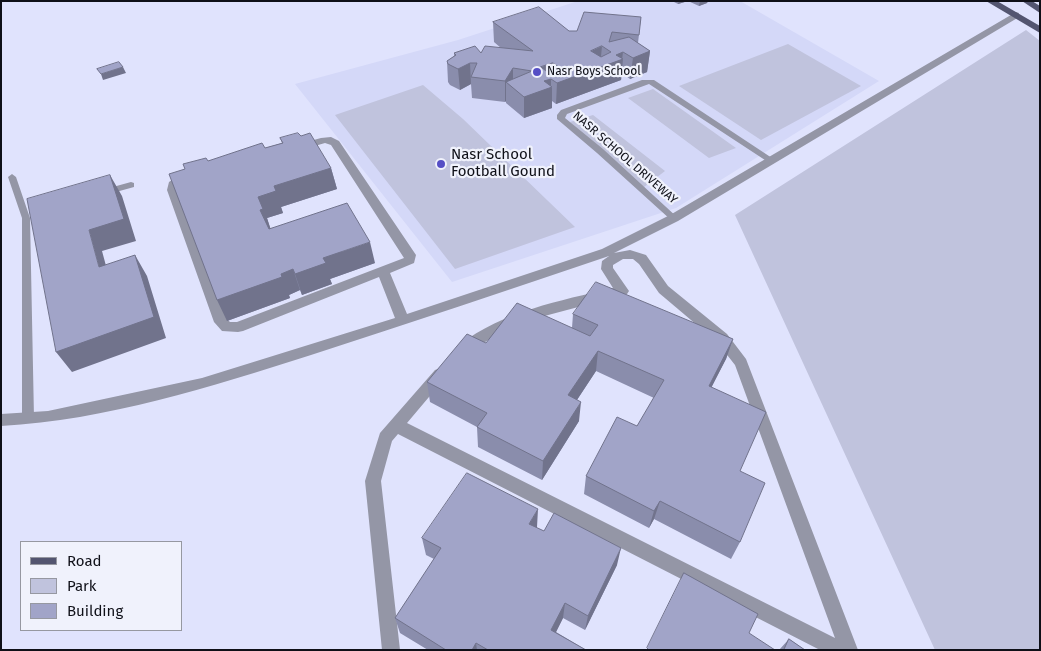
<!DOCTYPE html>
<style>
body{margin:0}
#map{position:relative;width:1041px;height:651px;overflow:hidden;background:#e0e3fd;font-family:"Fira Sans",sans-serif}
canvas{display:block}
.frame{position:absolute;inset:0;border:2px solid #0f1018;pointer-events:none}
.legend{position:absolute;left:20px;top:541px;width:162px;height:90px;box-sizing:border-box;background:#f0f2fc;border:1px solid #9698a1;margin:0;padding:6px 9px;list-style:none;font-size:15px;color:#0f1018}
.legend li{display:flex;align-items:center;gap:10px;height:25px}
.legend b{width:25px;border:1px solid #9698a1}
</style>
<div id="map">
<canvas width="1041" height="651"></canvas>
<div class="frame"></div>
<ul class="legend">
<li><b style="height:6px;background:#535570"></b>Road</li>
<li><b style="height:14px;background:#c0c3dd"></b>Park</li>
<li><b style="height:14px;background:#a1a4c8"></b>Building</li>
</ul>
</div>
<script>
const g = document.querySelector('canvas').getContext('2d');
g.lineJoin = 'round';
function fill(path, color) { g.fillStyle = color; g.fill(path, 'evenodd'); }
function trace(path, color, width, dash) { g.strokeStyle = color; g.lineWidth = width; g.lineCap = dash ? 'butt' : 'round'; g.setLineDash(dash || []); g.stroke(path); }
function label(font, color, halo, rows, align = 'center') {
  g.font = font + ' "Fira Sans",sans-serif'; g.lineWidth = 4.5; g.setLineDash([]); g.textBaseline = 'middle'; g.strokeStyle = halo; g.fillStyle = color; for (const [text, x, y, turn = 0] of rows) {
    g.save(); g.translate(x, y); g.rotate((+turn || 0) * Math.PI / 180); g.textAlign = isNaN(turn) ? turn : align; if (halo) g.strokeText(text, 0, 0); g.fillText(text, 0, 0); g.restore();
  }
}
fill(new Path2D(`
 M578,1h162l139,80 -203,127 -224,74 -157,-198 163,-44z`), '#d4d8f8');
fill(new Path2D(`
 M1026,30l14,11v609h-105l-200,-435z
 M788,44l73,42 -100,54 -82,-54z
 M423,85l40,34 112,108 -120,42 -120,-154z
 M653,89l83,59 -27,10 -81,-60z
 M593,115l72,56 -21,16 -44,-36 -30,-29z`), '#c0c3dd');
fill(new Path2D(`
 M642,80h12l121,80 -1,2h-6l-119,-78 -82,30 -2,4 38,31 75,69 -4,3 -3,-1 -74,-67 -40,-34v-4l4,-5z
 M12,174l4,3 14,41 4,200 -2,3 -4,2 -4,-2 -2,-3v-200l-14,-41z
 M131,182l3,1v4l-29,8 -4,-3 1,-2z`), '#9496a6');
fill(new Path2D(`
 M1016,12l3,1v4l-341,204 -64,32 16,-3 16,5 22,31 59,48 19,25 112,291h-38l-422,-216 -6,7 -11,40 19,169h-18l-17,-169 15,-48 55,-63 5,-2 5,2 2,4 -2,4 -38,45 428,215 -100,-273 -18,-23 -58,-49 -20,-29 -6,-5h-10l-10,6v3l16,23 -2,3 -105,28 -19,9 -39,24 -5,-2 -2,-4 2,-4c45,-34 100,-44 154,-57l-12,-19 1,-8 7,-5c-100,34 -199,67 -298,99 -101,32 -204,65 -310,71v-12l47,-3 154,-33 193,-60 -16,-41 -136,54 -5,1 -16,-1 -8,-9 -47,-132 2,-8 6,-4 146,-40 10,-1 8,4 77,114 -2,8 -24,10 17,41 195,-65 68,-34zM325,143l6,2 73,113 -167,64h-7l-3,-3 -48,-133 4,-2z`), '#9496a6');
fill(new Path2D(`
 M986,1h11l43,25v7z
 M1022,1h10l8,5v7z`), '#535570');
fill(new Path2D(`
 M672,1h36l-1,2 -8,3 -11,-5 -10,3z
 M641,17l-3,26 12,8 -3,21 -17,7 -8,-6 -1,7 -65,24 -4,-3v7l-28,10 -18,-15v-2l-1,1 -33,-4 -1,-14 -11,6 -10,-5 -2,-3 -1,-21 7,-5v-3h27l20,-5 -7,-6 -1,-20 76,9h8z
 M301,136l30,32 6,21 -56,18 2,6 -16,5 3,10 105,35 -45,16 2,5 -30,11 -2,-5 -11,5 1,3 -63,23 -19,-160 57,-13 17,-5 -2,-5z
 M573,314l160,25 -7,20 -15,28 29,84v71l-9,17 -77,-40 -5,9 -65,-34 2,-18 51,-50 17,-28 -58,-27 -19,29 2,21 -37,59 -64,-33 -1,-20 -47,-25 -3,-20 59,-39 86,-15z
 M537,527v1l80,37 -32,65 -22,-12 -7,14 30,18h-158l-28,-17 -5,-15 39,-59 -8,-4 -4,-17z
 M789,639l16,11h-26z`), '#8a8dac');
fill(new Path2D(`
 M679,1h9l-10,3z
 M700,1h8l-1,2 -8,3z
 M602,46l-2,21 16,-12 7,-3 -1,8 1,-1 -2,21 -65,24 1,-21 34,-32z
 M650,51l-3,21 -17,7 3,-21z
 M470,63l1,21 -11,6 -2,-21z
 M553,63v17l-2,-1v9l1,-1v21l-28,10v-21l17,-30z
 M123,67l3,6 -23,7 -2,-6z
 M513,68v20l-7,-6v19l-1,1v-21z
 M331,168l6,21 -56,18 2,6 -16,5 4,12 -3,1 -8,-21 -2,-13 16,-11z
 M110,175l12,21 14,45 -34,10 10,37 -13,-21 -10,-37z
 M370,242l5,21 -45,16 2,5 -30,11 -7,-21 28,-16z
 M135,255l12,21 19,62 -94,34 -16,-20z
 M293,269l7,21 -11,5 1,3 -63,23 -10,-21z
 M733,339l-7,20 -24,47 7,-20z
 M598,351l-2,20 -29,44 1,-20z
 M581,402l-2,19 -37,59 1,-19z
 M660,501l-6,18 -5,9 5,-17z
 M538,509l-1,18 -8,14v-17z
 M621,548l-4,17 -32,65 3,-14z
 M565,603l-2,15 -13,26 1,-14z
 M476,643l1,7h-5z`), '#71738c');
const building = new Path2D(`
 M539,7l30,24h8l7,-19 57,5 -2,18 -27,-3 -3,10 20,-5 21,14 -17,7 -10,-6 -7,3 7,4 -66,24 -6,-4 -7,2 8,6 -28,10 -18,-15 26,-11 -19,-3 -8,13 -34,-4 6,-14h-7l-12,6 -10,-5 -1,-3 9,-6 -2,-2 21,-7 6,7 4,-7 48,5 -40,-29zM602,46l9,6 -10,5 -10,-6zM553,63l10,7 -12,5 -10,-8z
 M119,62l4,5 -22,7 -4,-5z
 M298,133l3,3 9,-3 21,35 -57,18 2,5 -18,6 5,12 -3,1 9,19 78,-26 23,39 -47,16 3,5 -31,11 -2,-5 -12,5 1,3 -65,23 -48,-126 16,-5 -2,-5 23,-6 2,3 54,-18 3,5 18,-5 -3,-5z
 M110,175l14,44 -35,11 10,37 36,-12 19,62 -98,35 -29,-153z
 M596,282l137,57 -24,47 57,26 -26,59 25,12 -25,59 -80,-41 -6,10 -68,-35 31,-59 20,9 27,-46 -66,-29 -30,44 13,7 -38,59 -66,-34 10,-14 -60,-31 40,-48 19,9 31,-40 73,33 8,-11 -25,-11z
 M467,473l71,36 -9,15 15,7 10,-18 67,35 -33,68 -23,-13 -14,27 35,20h-98l-12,-7 -4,7h-26l-51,-32 46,-70 -19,-10z
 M684,573l74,41 -9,19 26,17h-126l-2,-2z
 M789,639l16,11h-21z`);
fill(building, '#a1a4c8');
trace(building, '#71738c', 1);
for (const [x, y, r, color] of [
 [537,72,5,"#554ec5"],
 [441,164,5,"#554ec5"]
]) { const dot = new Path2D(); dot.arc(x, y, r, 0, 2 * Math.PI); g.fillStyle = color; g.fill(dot); trace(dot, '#f0f2fc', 2); }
label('12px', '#0f1018', '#f0f2fc', [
 ["Nasr Boys School",547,72]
], 'left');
label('12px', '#0f1018', '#f0f2fc', [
 ["NASR SCHOOL DRIVEWAY",625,158,41]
]);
label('15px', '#0f1018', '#f0f2fc', [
 ["Nasr School",451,155],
 ["Football Gound",451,172]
], 'left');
</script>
